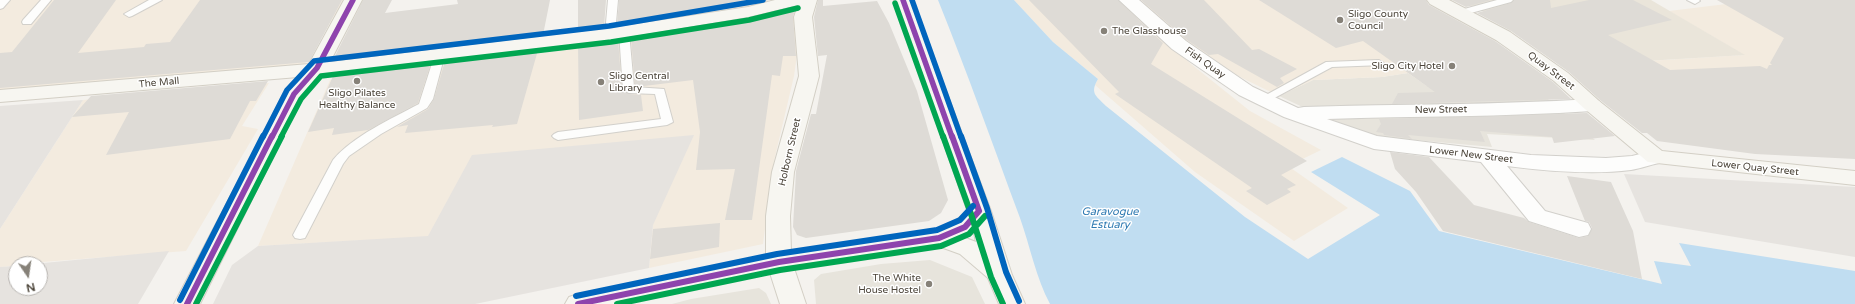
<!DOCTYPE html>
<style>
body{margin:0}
#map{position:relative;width:1855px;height:304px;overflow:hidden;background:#f4f2ee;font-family:"Varela Round",sans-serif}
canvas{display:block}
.north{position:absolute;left:8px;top:256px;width:40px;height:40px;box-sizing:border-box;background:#fff;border:1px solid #b7b4b0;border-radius:50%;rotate:167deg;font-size:11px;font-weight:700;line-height:16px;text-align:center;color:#4b4439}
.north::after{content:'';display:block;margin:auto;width:14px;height:18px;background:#868178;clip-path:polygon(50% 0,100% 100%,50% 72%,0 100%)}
</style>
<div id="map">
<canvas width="1855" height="304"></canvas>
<div class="north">N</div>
</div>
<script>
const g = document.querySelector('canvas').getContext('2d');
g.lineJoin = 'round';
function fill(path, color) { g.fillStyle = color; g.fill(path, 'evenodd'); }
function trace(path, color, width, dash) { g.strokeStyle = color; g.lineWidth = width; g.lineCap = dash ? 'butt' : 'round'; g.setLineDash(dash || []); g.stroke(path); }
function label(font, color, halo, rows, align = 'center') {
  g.font = font + ' "Varela Round",sans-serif'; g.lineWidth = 3; g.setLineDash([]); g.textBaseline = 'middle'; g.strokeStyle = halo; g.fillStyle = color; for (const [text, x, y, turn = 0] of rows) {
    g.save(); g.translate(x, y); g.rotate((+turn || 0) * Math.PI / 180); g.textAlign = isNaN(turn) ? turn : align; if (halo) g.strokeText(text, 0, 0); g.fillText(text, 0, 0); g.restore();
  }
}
fill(new Path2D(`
 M1408,73l19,13 98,-7 70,61 -108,-6 5,13 -110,-10 -41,-12 -62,-29 34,-16 69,-3z
 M930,260l42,17 13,27h-169l-2,-24 7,-6 60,-10z
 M759,288l7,5 5,11h-99l19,-5z`), '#e7e4dc');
fill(new Path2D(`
 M0,0h344l-40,66 -304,26z
 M1014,0h106l71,64 59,47 71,39 -33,16 60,42 -54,33 -99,-69 -100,-87 3,-6 -45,-37z
 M1141,0h241l45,86 -19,-13 -26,4 -69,3 -34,16 -41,-20 -30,-20 -49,-35z
 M1759,0h96v158l-224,-96 113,-7 -75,-44z
 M793,17l7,17 -6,42 -20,85 -11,83 -114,24 4,-43 -395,21 72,-166 213,-27z
 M269,83l-27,43 16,3 -72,122 -170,13v2l-16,1v-38l83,-129z`), '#f3ebdf');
fill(new Path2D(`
 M1481,0h170l94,55 -116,7 -140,-48 -24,-10z`), '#eae5da');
fill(new Path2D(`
 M83,100l-83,129v-123z
 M694,135l-41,90 -4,43 -174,36h-262l19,-39 26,-19 170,-10 44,-81z
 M1624,174l231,13v70l-210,-35z
 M169,251l-31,53h-138v-37l16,-1v22h24v-24h-7z`), '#e6e3df');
fill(new Path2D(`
 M938,0h76l39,42 45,37c-8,14 -3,16 8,27l139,111 63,42 72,-44 -69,-43 31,-15 68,34 29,40 223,53 -8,-23 37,5 -12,-23 176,28v33h-805c-14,-26 -20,-58 -30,-86 -27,-73 -53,-146 -82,-218z`), '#c0ddf1');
fill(new Path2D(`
 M54,0h62l-38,53 66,-6 2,-3 24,-2 30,-42h142l-33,62 -309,26v-35l12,-1z
 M363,0h29l-7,13 73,-9 -1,-4h93l-7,35 -210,25z
 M578,0h28l-2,27 -26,3z
 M619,0h150l-21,6 -131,19z
 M818,0h5v6l54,-5 12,22 28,68 31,109 -7,13 -12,8 -123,17 -9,-3 -4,-8 3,-56 15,-57h5l11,-59 -9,1 -4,-39z
 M1029,0h89l45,43 -12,21 156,97 -26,14 15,10 -9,4 4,3 -24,13 -21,-14 6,-3 -137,-94 4,-2z
 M1141,0h63l48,50 7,-1 38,20 -17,9 4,5 -7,4 -59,-33 -9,1 -22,-15z
 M1259,0h167l3,5 66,36 58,41 18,17 -179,5 6,-11 37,-1 -72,-51 -27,7z
 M1452,0h39l-25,7z
 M1514,0h36l1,8 38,-8h44l39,20 -64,15 62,35 90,-4 7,3 2,-4h3l-2,-2 14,-25 -67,-38h138v159l-100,-5 -98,-13 -10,-8h-5l-42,-33 -31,-28 -58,-41 -34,-18 34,-10z
 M796,7l-3,10 3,39h-13l-3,20 -8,-1 -20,145h-27l10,-51 -39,1 4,-38 -7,-52 -49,6h-9l-4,-48 117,-20z
 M618,40l4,50 7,4 12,1 2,16 -64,9 -1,-75z
 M538,50l-21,74 -25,3 1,-2 -88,8 3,-8 -11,2 31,-18 6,-10 11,-38z
 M431,63l-13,40 -50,27 -36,5 2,-7 -26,4 26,-58z
 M268,81l-12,20h-6l-20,38 -124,16 23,-43 -57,5 19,-21z
 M1587,113l28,23 -61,7 -2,-6 -72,-6 5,11 -77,-7 4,4 -28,-4 -1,-2 -7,-1 5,-8 -2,-5z
 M1390,152l39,5 45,48 50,13 5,4 50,16 9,-2 4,-8 -3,-6 -4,-1 -18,-45 44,6 22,49 9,48 -199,-48 -27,-39 -21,-23z
 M720,223l-1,24 -69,12 3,-30z`), '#dedbd6');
const lane = new Path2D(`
 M0,0h10l-7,8 -3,1z
 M41,0h10l-20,24h-8l-1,-2 1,-2z
 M149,0h13l-30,16 -3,1 -5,-3z
 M608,0h10l-3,34 -5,3 -5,-3z
 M1497,0h16l-2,2 -51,14 -5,-3 2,-2z
 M1687,0h12l1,1 -5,3z
 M624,29l5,3 5,55 30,2 9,33 -6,3 -109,15 -4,-2 -2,-2 2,-2 4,-2 103,-13 -6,-25 -26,-1 -6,-3 -4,-58z
 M440,51l5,3 -12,45 -6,9 -46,26 -32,22 -6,8 -38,74 -5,1 -5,-1 -2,-3 40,-75c20,-24 58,-41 86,-56l16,-50z
 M1379,60l5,3 -1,2 -51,2 -65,35h-8l-2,-2 69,-38z`);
const street = new Path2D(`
 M1119,0h20l47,41 67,46 45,21 6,-1c96,-3 192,-2 288,-8l7,2 3,4 -3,4 -7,2c-88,6 -176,5 -265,8l50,17 154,19 75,3 26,-2 24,-6 8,2 3,5 -3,5c-11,2 -22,6 -33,8 -39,5 -85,1 -124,-4l38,45 43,12 3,6 -3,6 -9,2 -50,-16 -48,-59 -107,-13 -90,-32 -45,-22 -67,-46z`);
const secondary = new Path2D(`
 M344,0h18l-32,62 280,-34 138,-21 27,-7h42l-5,17 7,59 -25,96 -4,44 1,36 144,-22 21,-9 11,-11 -73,-210h18l79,211 21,64 13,29h-26l-11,-26 -28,-24 -22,-8 -144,22 12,36h-26l-10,-31 -147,31h-58l4,-7 9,-3 188,-38v-40l6,-44 27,-96 -5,-59 4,-12 -50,12 -138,23 -288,34 -19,22 -103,208h-26l110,-210 14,-17 -298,25v-12l309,-26zM974,233l2,9 -13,-5z
 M1427,0h22l61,32 58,41 31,28 63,50 193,20v14l-207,-23 -63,-53 -31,-28 -58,-41 -66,-36z`);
trace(lane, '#d2d0cb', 2);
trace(street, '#d2d0cb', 2);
trace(secondary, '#d3cfc5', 2);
fill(lane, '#fdfdfc');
fill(street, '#fdfdfc');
fill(secondary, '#f7f6f1');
trace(new Path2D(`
 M903,0l49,137
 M272,137l22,-43 23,-26 36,-68`), '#8e44ad', 5.5);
trace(new Path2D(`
 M952,136l27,75
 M187,304l85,-168
 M578,304l201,-42 160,-24 26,-11 14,-16`), '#8e44ad', 6);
trace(new Path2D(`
 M895,3l48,134
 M281,137l20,-38 20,-23 290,-34 138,-22 49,-12`), '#00a651', 5.5);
trace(new Path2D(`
 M943,136l28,78 20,63 12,27
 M196,304l86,-168
 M617,304l163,-34 161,-24 28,-12 16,-18`), '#00a651', 6);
trace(new Path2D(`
 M912,0l49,137
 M263,137l24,-47 27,-29 295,-35 154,-26`), '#0065bd', 5.5);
trace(new Path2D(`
 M961,136l26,72 19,64 13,29
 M576,296l201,-42 160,-24 23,-10 13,-14
 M180,300l83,-164`), '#0065bd', 6);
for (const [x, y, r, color] of [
 [1340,20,4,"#868178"],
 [1104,31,4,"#868178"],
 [1452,66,4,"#868178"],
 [357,81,4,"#868178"],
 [601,82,4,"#868178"],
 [929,284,4,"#868178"]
]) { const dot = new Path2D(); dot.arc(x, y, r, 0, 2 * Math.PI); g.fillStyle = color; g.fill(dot); trace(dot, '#fff', 1.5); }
label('10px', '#4b4439', '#fff', [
 ["Sligo County",1348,14],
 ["Council",1348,26],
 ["The Glasshouse",1112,31],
 ["Sligo City Hotel",1444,66,"right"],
 ["Sligo Central",609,76],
 ["Library",609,88],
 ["Sligo Pilates",357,93,"center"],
 ["Healthy Balance",357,105,"center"],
 ["The White",921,278,"right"],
 ["House Hostel",921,290,"right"]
], 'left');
label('10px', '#4b4439', '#fff', [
 ["Fish Quay",1205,63,35],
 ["Quay Street",1551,71,37],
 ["The Mall",159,83,-5],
 ["New Street",1441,110,-1],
 ["Holborn Street",790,152,-77],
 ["Lower New Street",1471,155,7],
 ["Lower Quay Street",1755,168,6]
]);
label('italic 11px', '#2e7ab2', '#fff', [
 ["Garavogue",1110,212],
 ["Estuary",1110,225]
]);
</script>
